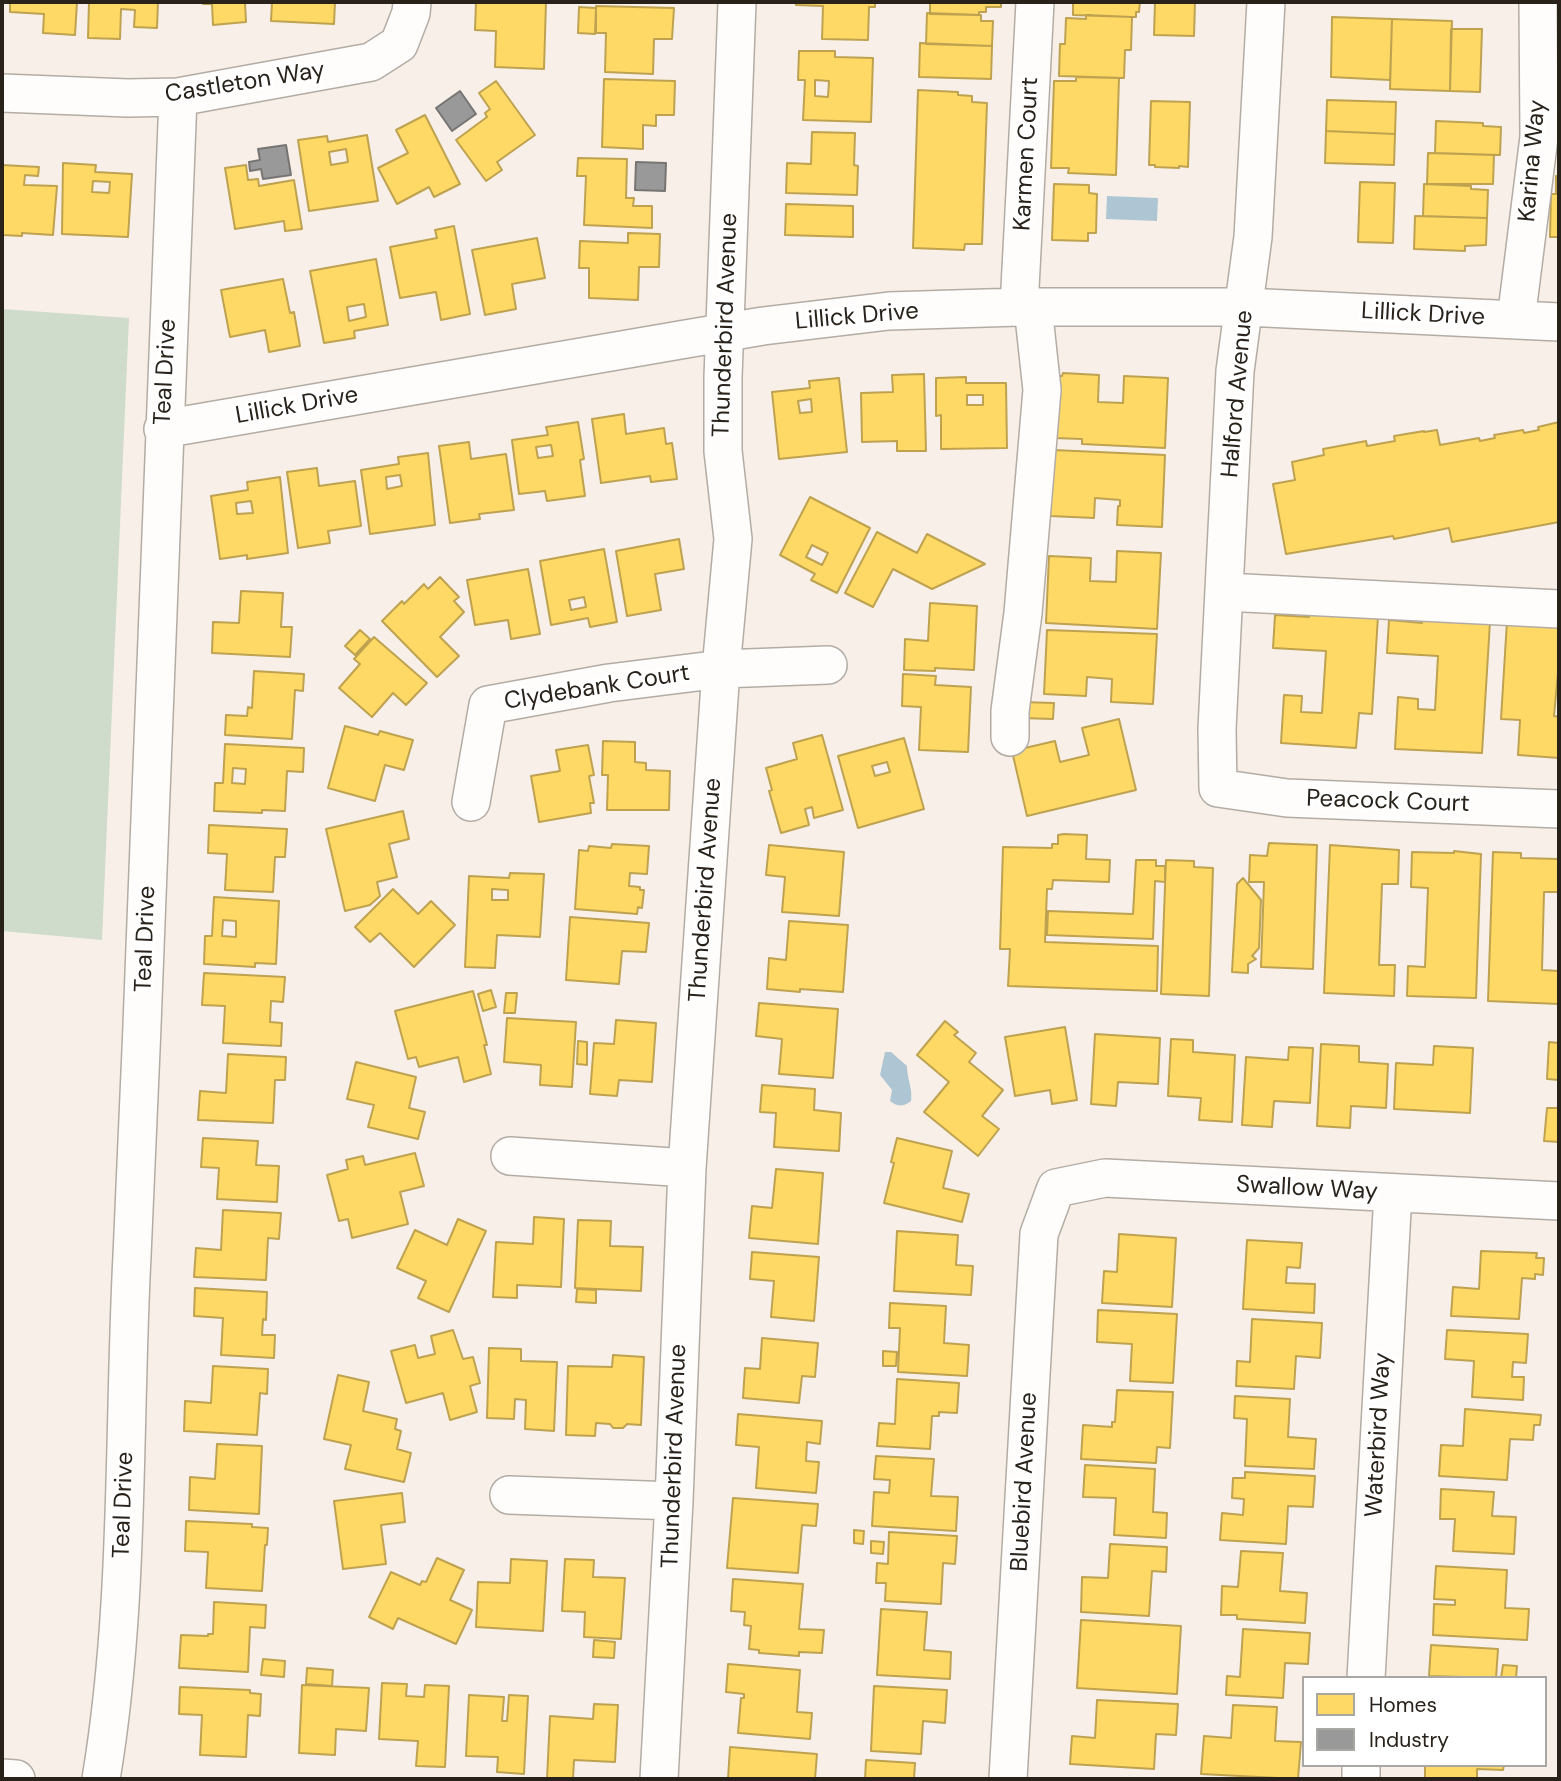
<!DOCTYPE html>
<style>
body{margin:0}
#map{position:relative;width:1561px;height:1781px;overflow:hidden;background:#f8f0e8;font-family:"DM Sans",sans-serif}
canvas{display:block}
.frame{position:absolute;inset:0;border:4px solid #28221b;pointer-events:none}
.legend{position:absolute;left:1302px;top:1676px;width:245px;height:91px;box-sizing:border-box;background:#fff;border:2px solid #a9a7a4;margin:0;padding:9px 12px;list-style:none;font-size:21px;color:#28221b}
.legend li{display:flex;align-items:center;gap:14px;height:35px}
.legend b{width:35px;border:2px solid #a9a7a4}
</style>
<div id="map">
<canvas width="1561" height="1781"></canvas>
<div class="frame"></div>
<ul class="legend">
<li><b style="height:19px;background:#ffd966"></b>Homes</li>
<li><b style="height:19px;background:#999"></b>Industry</li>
</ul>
</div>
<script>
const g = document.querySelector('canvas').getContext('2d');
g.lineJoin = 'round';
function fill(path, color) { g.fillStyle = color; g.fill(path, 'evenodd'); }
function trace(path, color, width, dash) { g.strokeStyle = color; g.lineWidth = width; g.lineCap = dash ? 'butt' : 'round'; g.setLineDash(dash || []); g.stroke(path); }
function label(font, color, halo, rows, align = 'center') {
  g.font = font + ' "DM Sans",sans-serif'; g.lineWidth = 7; g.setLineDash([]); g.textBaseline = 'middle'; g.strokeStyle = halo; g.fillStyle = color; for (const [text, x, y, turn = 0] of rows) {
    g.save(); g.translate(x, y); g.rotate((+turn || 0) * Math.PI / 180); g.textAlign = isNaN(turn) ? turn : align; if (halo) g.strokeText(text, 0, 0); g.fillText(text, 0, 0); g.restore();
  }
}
fill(new Path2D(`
 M2,309l127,9 -27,622 -100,-9z`), '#cfdccc');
fill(new Path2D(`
 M1107,196l51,2 -1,23 -51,-2z
 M885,1052h6l16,14c0,13 6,23 4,35 -8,6 -13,6 -21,0l2,-11 -12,-15z`), '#aec6d4');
const homes = new Path2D(`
 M10,2h67l-2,33 -32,-2 1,-19 -34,-2z
 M89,2h69l-1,26 -23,-1 1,-17 -14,-1 -1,30 -32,-1z
 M203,2h42l1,20 -33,3 -1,-21h-9z
 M272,2h63l-1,22 -63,-3z
 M476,2h70l-2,67 -49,-2 1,-36 -21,-1z
 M796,2h79v5h-6l-1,33 -46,-1 1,-33 -27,-1z
 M930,2h71v5h-15v5h-7v3l-49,-1z
 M1073,2h67l-1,10h-3v5h-4l-59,-2z
 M1155,2h40l-1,34 -40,-1z
 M596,6l78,2 -2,31h-18l-1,35 -48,-2 1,-39h-10z
 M579,7l17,1 -1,26 -17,-1z
 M927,13l54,2v6h12l-1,25 -66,-2z
 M1086,15l46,2 -1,33h-6l-1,28 -65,-2 1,-32h5l1,-26 20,1z
 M1332,17l60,2 -2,61 -59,-3z
 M1392,19l60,2 -2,70 -60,-2z
 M1555,27h4v62h-6z
 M1451,29h31l-2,63 -30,-1z
 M920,43l72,3 -1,33 -72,-2z
 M799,51h36v6l38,1 -2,64 -68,-2 2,-40h-7zM815,80l14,1 -1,16 -13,-1z
 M1076,77l43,1 -3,97 -48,-2 1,-5h-18l3,-87h22z
 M604,79l71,2 -1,34h-18v11l-13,-1v24l-41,-2z
 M496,81l39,54 -38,27 5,8 -16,11 -30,-41 31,-23 -2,-4 5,-4 -11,-16z
 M918,90l40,2v3l14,1v6l15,1 -5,141h-17l-1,6 -51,-2z
 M1327,100l69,2 -1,32 -69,-3z
 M1151,101l39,1 -2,65 -9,-1v2l-24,-1v-2h-6z
 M425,115l35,69 -26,13 -5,-10 -32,17 -19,-36 30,-15 -12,-23z
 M1436,121l47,2v3l18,1 -1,28 -65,-2z
 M1326,131l69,3 -1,31 -69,-2z
 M812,132l43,1 -1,32 4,1 -1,29 -71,-2 1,-30 24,1z
 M367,135l11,66 -69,10 -11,-71 29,-4 1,6zM346,149l2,13 -17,3 -2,-13z
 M1428,153l66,2 -1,29h-66z
 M578,158l49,1 -1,39h8l-1,8h19v22l-68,-3 2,-49h-9z
 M63,163l33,2 -1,7 37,2 -4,63 -66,-3zM93,181l17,1 -1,11 -17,-1z
 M2,165l37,2 -1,9 -13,-1 -1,10 33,1 -4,49 -31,-2v3l-20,-1z
 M246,165l2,15 10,-1 1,7 35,-6 8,49 -17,2 -1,-10 -49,8 -10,-61z
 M1556,176h3v61h-9l1,-43h5z
 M1360,182l35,1 -2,60 -35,-1z
 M1054,184l35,1v8l8,1 -1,39h-8v8l-36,-1z
 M1424,184l47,2v3l17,1 -1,28 -64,-2z
 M786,204l67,2v31l-68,-2z
 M1415,216l72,2 -1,27 -21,1v5l-51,-2z
 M454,226l16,88 -29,6 -5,-28 -36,6 -10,-51 47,-9 -2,-8z
 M628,233l32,1 -1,33h-20l-1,33 -49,-2v-30h-10l1,-27 48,2z
 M537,238l8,40 -33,6 4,25 -31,6 -13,-65z
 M376,259l12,66 -34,6 1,7 -31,5 -14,-72zM364,304l2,13 -17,4 -2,-14z
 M283,279l7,34 4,-1 6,34 -31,6 -4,-22 -35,7 -9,-47z
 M1063,373l36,2 -1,27 25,1 1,-27 44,2 -3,70 -83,-4v-5l-28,-1 3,-62h5z
 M924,374l2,77h-29v-10l-35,1 -1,-49 32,-1 -1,-17z
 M966,377v6h40l1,65 -66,1v-34l-5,1v-38zM967,395h16v10h-16z
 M839,378l8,74 -68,7 -7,-67 38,-4 -1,-7zM811,399l1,13 -12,1 -2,-12z
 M624,414l2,20 38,-6 2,16 6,-1 5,36 -26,3 -1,-6 -49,7 -9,-64z
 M578,422l6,37 -4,1 5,36 -38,5 -2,-10 -26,3 -7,-54 36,-5 -2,-8zM551,445l2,11 -15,2 -2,-11z
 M1559,422v100l-107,20 -3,-14 -55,11 -1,-3 -107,18 -13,-70 22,-4 -3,-18 32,-7 -1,-6 43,-8 1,5 28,-5 -1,-5 30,-5v1l13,-2 3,15 39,-7 1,3 15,-3 -1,-3 29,-5 1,3 15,-3 -1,-3z
 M469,442l2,17 35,-5 8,56 -35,4 1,5 -30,4 -11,-77z
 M1053,450l112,5 -3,72 -45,-2 1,-19h2v-6l-25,-2 -1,20 -44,-2z
 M428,453l7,72 -65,9 -9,-64 38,-6 -1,-7zM400,475l2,11 -15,3 -1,-12z
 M317,468l2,18 36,-5 6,45 -33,5 2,12 -32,5 -11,-76z
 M280,477l8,76 -41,6v-4l-27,4 -9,-63 37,-6 -1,-8zM251,501l2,12 -16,1 -1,-11z
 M810,497l60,31 -33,65 -26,-13 4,-6 -35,-19zM812,545l16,8 -6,12 -16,-8z
 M877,532l40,21 10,-19 58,30 -53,25 -39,-20 -20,38 -28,-14z
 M679,539l5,30 -29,5 6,36 -34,6 -11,-65z
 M604,549l13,73 -27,5 -2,-9 -37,7 -11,-64zM584,597l2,10 -15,3 -2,-10z
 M1117,551l44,2 -4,76 -111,-6 3,-67 42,2 -1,23 26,1z
 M528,569l12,65 -29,5 -3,-19 -33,5 -8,-45z
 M440,577l19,20 -5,4 10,11 -24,25 19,19 -22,21 -55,-56 20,-20 2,3 20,-20 4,5z
 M241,591l42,2 -2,34h11l-2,30 -78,-4 1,-31 26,1z
 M930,603l47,3 -3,64 -39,-2v3l-31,-1 1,-31 23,2z
 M1309,612l69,4 -6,98 -13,-1 -3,35 -75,-5 3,-48 18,1 -1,16 21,1 4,-62 -53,-3 2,-33 34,2z
 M1422,618l68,4 -8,131 -87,-4 3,-52 20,2v10l17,1 3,-54 -51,-3 2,-33 33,3z
 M1507,621l52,4v36l-5,55 5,1v41l-41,-3 2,-35 -19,-1z
 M360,630l10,9 -15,16 -10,-9z
 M1047,630l110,4 -4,70 -42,-2 1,-23 -25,-2 -1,19 -42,-2z
 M374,637l53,46 -21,22 -13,-12 -21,24 -33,-29 21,-24 -6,-5z
 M254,671l50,3 -1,17 -8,-1 -3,49 -67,-4 1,-20 21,1 1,-9 4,1z
 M903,674l33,2 -1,9 36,2 -3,65 -49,-2 2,-43 -19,-1z
 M1021,702l33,1 -1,16 -33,-1z
 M1119,719l17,71 -109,26 -15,-65 43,-10 5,21 29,-7 -7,-27z
 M345,726l33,9 2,-4 33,9 -9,30 -19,-5 -10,36 -47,-13z
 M822,735l21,75 -29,8 -2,-11 -7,2 4,16 -28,8 -12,-42 3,-1 -6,-22 31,-9 -4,-16z
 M904,738l20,71 -66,19 -20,-72zM887,762l3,10 -15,4 -3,-10z
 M603,741l32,1v20l11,1v7l24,1 -1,39h-62l1,-35h-6z
 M225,744l79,4 -1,24 -16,-1 -2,40 -23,-1v3l-48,-2 1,-28h8zM233,768l13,1 -1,15 -13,-1z
 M588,745l6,30 -5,1 5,27h-4l1,10 -52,9 -8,-46 29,-5 -4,-21z
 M403,811l6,28 -20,5 8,33 -20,5 3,14 -10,9 -25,6 -19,-82z
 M209,825l78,4 -2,28h-10l-2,35 -48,-2 2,-36 -19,-1z
 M1064,834l23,1 -1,24 24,1 -1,22 -56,-2 -1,9h-5l-2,53 113,4 -1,45 -149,-5 2,-37h-10l3,-102 49,1v-4h6v-9z
 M1269,843l48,2 -4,124 -52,-2 3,-85h-15l1,-27 17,1z
 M612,844l37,2 -2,28 -17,-1 -1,13 11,1v3h4l-2,18 -4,-1 -1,7 -62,-5 4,-59 9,1 1,-5 22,2z
 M769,845l75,7 -5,64 -57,-4 3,-35 -19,-2z
 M1330,845l69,5 -1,34h-16l-3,81h16l-1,31 -70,-3z
 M1454,851l27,3 -5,144 -69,-2 1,-30 17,1 3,-79 -17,-1 1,-35 42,1z
 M1493,852l28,1v5l38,1v33h-15l-2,78 17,1v33l-71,-3z
 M1136,860h20v6h9v16l-10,-1 -2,58 -106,-4 1,-24 85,3z
 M1166,860l28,1v6l19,1 -4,128 -48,-2z
 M510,873l34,1 -4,63 -43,-2 -2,33 -30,-1 4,-91 40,2zM492,889l16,1v10h-16z
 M1243,878l18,22 -2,48 -7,8 4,3 -8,5v9l-16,-1 5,-88z
 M393,889l25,25 13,-13 24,24 -41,42 -34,-34 -10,9 -15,-15z
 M214,897l65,4 -3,63 -21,-1v4l-51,-3 1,-28h7zM223,920l13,1v16l-14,-1z
 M570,917l79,6 -3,29 -24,-1 -3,33 -53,-4z
 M789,921l59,4 -5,67 -43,-3v3l-33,-3 2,-31 17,2z
 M204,973l81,4 -2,25 -12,-1 -1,21 12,1 -1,23 -58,-3 2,-37 -23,-1z
 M491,990l5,17 -13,4 -5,-17z
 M473,991l14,54h-3l7,29 -27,8 -6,-25 -39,10 -3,-10 -8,2 -13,-48z
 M506,993h11l-2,20h-11z
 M759,1003l79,6 -5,69 -54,-4 3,-35 -26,-3z
 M507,1018l69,4 -4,65 -32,-2 1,-20 -37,-3z
 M616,1020l40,3 -4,59 -33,-2 -2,16 -27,-2 4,-51 20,1z
 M945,1021l13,11 -4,3 22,18 -7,9 34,28 -21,26 17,13 -21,27 -54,-44 25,-30 -32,-27z
 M1065,1027l12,73 -25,4 -2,-14 -35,6 -10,-59z
 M1095,1034l65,4 -2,46 -40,-2 -2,24 -25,-2z
 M1171,1039l22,1v12l42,3 -3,67 -33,-2 2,-22 -33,-2z
 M578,1041l9,1v23l-10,-1z
 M1549,1042l10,1v37l-12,-1z
 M1321,1044l38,2v16l29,2 -2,44 -35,-2 -1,22 -33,-2z
 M1434,1046l39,2 -3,65 -76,-4 2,-46 37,2z
 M1289,1047l24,1 -3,55 -36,-2 -2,26 -30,-2 4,-68 42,3z
 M228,1054l58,3 -1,23h-10l-2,43 -75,-3 2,-29 26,2z
 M356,1062l60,15 -7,31 16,4 -7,27 -50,-12 6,-22 -27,-6z
 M762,1085l53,4 -1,21 27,3 -2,38 -65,-4 2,-34 -16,-1z
 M1547,1108h12v34l-15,-1z
 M203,1138l55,3 -2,24 23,1 -2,36 -60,-3 2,-31 -18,-1z
 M897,1138l55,13 -9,37 26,6 -7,28 -78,-19 10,-40 -3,-1z
 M415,1153l9,33 -24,6 8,32 -56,14 -4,-19 -9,2 -12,-46 21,-6 -2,-9 17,-4 2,9z
 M776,1169l47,4 -5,71 -69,-6 3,-32 20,2z
 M223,1210l58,3 -2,26 -11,-1 -2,42 -72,-3 2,-29 25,2z
 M534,1217l30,2 -3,68 -44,-2v13l-24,-1 3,-55 37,2z
 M458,1219l28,12 -37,81 -31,-14 8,-17 -29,-13 18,-38 32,15z
 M578,1220l33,1 -1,25 33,1 -2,44 -66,-3z
 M897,1231l61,4 -2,30 17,1 -2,29 -77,-4z
 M1119,1234l57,4 -4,69 -70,-4 2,-32 13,1z
 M1247,1240l55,3 -2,25 -13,-1 -1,16 29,1 -1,29 -71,-4z
 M1481,1251l56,2 -1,5h8l-1,17 -8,-1v5l-13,-1 -3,41 -68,-3 2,-29 26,2z
 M752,1252l67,5 -5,64 -43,-4 3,-36 -24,-2z
 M195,1288l72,4 -1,28 -3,-1 -1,16h13l-1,23 -53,-3 2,-37 -29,-2z
 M577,1289l19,1v13l-20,-1z
 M890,1303l56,3 -2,37 25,2 -2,31 -69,-4 2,-44h-11z
 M1098,1310l79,4 -4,69 -43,-2 2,-37 -35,-2z
 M1252,1319l70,4 -2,35 -24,-2 -2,33 -58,-3 1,-25 13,1z
 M453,1330l10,29 10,-2 7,26 -10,3 7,26 -27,8 -7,-27 -37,10 -15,-52 24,-6 3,13 17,-4 -4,-18z
 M1447,1330l81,4 -2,29 -13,-1 -1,15h12l-1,23 -51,-3 2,-36 -29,-2z
 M762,1338l56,5 -3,34 -13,-1 -3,27 -56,-5 2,-30 15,1z
 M489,1348l32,1v12l36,1 -3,69 -29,-2 1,-29 -11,-1 -1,20 -27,-1z
 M883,1351l14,1 -1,14h-13z
 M613,1355l31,2 -3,68 -14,-1 -4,4h-10l-3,-4 -14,-1 -1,13 -29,-1 2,-69 44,1z
 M213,1366l55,3 -1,25 -7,-1 -3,42 -73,-4 1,-30 26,2z
 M338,1375l31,7 -6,29 34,8 -2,10 6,2 -4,18 14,4 -7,29 -59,-13 6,-24 -27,-6z
 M897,1379l62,4 -2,30 -18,-1v4h-7l-2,33 -53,-3 2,-23 16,1z
 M1117,1390l56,2 -3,56 -13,-1 -1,16 -75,-4 2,-34 29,2v-5h3z
 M1235,1396l55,3 -2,38 28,2 -2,30 -69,-3 2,-47 -13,-1z
 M1465,1409l76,6 -1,10h-6l-1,15 -23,-1 -3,41 -68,-4 2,-31 22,1z
 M738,1414l84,7 -2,23 -13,-2 -1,19 13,1 -3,31 -60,-5 3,-41 -23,-2z
 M217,1444l45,2 -3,68 -70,-4 1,-33 25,2z
 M876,1456l58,3 -3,37 27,1 -2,34 -84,-5 2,-34 15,1 1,-13 -16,-1z
 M1085,1465l70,4 -2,43 14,1 -1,25 -52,-3 2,-37 -33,-1z
 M1245,1472l70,4 -2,31 -25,-1 -2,38 -66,-4 2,-27 21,2 1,-16 -12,-1 1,-20h12z
 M1441,1489l53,3 -2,24 24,1 -2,37 -61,-3 2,-32h-15z
 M402,1493l3,29 -24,3 5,39 -43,5 -9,-68z
 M733,1498l85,6 -2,22 -14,-1 -4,48 -71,-5z
 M186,1521l66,3v3l16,1 -1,17h-2l-3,46 -56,-3 2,-36 -23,-1z
 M854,1530l10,1 -1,13 -9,-1z
 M889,1532l68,4 -2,28 -12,-1 -2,41 -56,-3 1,-18h-10l1,-20 11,1z
 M871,1541l13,1 -1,12 -12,-1z
 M1110,1544l57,3 -1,25 -14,-1 -3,45 -68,-4 1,-35 26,1z
 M1241,1551l42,2 -3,38 27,2 -2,30 -68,-4v-4h-16l1,-29 16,1z
 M437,1558l27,12 -14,30 22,10 -16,34 -58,-26 -5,11 -24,-12 22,-45 29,13 2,-4 4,1z
 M511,1559l36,2 -4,70 -67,-4 2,-45 32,1z
 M565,1559l29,1 -1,17 32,1 -4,61 -37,-2 1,-25 -23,-1z
 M1436,1566l71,4 -2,38 24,1 -2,31 -94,-5 1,-31 21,1v-5l-21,-1z
 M733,1579l70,5 -4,45 25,1 -2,23 -23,-1v4l-40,-3v-3l-10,-1 2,-23 -7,-1 1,-13 -14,-1z
 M214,1602l52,3 -1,23 -15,-1 -2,45 -69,-4 2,-33 27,1v-2h5z
 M881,1609l46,3 -3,38 27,2 -1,27 -73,-4z
 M1081,1620l100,6 -4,68 -100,-6z
 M1243,1629l67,4 -2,31 -23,-1 -2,35 -57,-3 1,-19 13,1z
 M594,1640l21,2 -1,16 -21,-1z
 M1431,1645l67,4 -2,29 -67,-2z
 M263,1659l22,2 -1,16 -23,-2z
 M728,1664l72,6 -3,42 15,1 -2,26 -72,-6 3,-35h3v-4l-18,-2z
 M1503,1665l14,1 -1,12h-15z
 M307,1668l26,2 -1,16 -26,-2z
 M382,1683l25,1 -1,12 18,1 1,-12 24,1 -4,81 -29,-1 2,-25 -39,-2z
 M302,1685l67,3 -3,43 -30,-2 -1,26 -36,-2z
 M874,1686l73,4 -2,33 -22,-2 -2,33 -50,-3z
 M180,1687l70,3v3l11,1 -1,22 -12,-1 -2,42 -46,-2 2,-40 -23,-1z
 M469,1695l35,2 -2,24h5l2,-26 19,1 -4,78 -27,-2 1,-15 -32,-1z
 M1097,1700l81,4 -2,31 -20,-1 -2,35 -84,-5 2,-28 23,2z
 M594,1704l24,1 -3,57 -41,-2 -1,19h-26l3,-63 43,3z
 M1233,1705l44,2 -2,34 26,1 -3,37 -97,-5 3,-38 27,2z
 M730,1747l87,7 -2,25h-87z
 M866,1760l49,3 -1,16h-49z
 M1425,1765h79l-1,5 -26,-1v10h-52z`);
fill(homes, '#ffd966');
trace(homes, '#bea250', 2);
const industry = new Path2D(`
 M460,91l16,23 -24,17 -16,-23z
 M286,145l5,30 -28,4 -2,-10 -11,2 -1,-9 11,-2 -2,-11z
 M636,162l30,1 -1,28 -30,-1z`);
fill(industry, '#999');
trace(industry, '#777573', 2);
const minor = new Path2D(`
 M1266,2l-13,235 -18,134 -18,358 1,59 69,10 272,11
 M2,93l126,5 50,-1 193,-35 28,-18 12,-31 1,-11
 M1019,307l16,-305
 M1516,320l23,-183 -1,-135
 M163,429l523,-90 77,-13 126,-15 130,-4h226l314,15
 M1225,592l334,17
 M1010,737v-26l13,-98 19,-223 -9,-83
 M471,802l17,-97 121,-22 112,-14 107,-4
 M510,1156l177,12
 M509,1495l165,6
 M1366,1678l27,-485
 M2,1778l14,1
 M101,1779c29,-173 22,-349 31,-523 18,-386 29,-772 46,-1159
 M659,1779l15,-278 13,-333 34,-499 12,-130 -10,-88v-74l14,-375
 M1008,1779l31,-545 17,-46 49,-10 454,23
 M1361,1779v-14`);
trace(minor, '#b3aca5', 40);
trace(minor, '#fefdfc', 37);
label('24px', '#28221b', '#fff', [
 ["Castleton Way",245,83,-9],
 ["Karmen Court",1027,154,-87],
 ["Karina Way",1533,161,-85],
 ["Lillick Drive",1423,315,3],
 ["Lillick Drive",857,317,-5],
 ["Thunderbird Avenue",726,325,-88],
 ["Teal Drive",166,372,-87],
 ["Halford Avenue",1238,394,-85],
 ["Lillick Drive",297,406,-10],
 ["Clydebank Court",597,688,-9],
 ["Peacock Court",1388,802,2],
 ["Thunderbird Avenue",706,890,-86],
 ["Teal Drive",146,939,-88],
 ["Swallow Way",1307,1189,3],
 ["Waterbird Way",1379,1435,-87],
 ["Thunderbird Avenue",675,1456,-88],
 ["Bluebird Avenue",1025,1482,-87],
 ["Teal Drive",124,1505,-88]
]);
</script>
